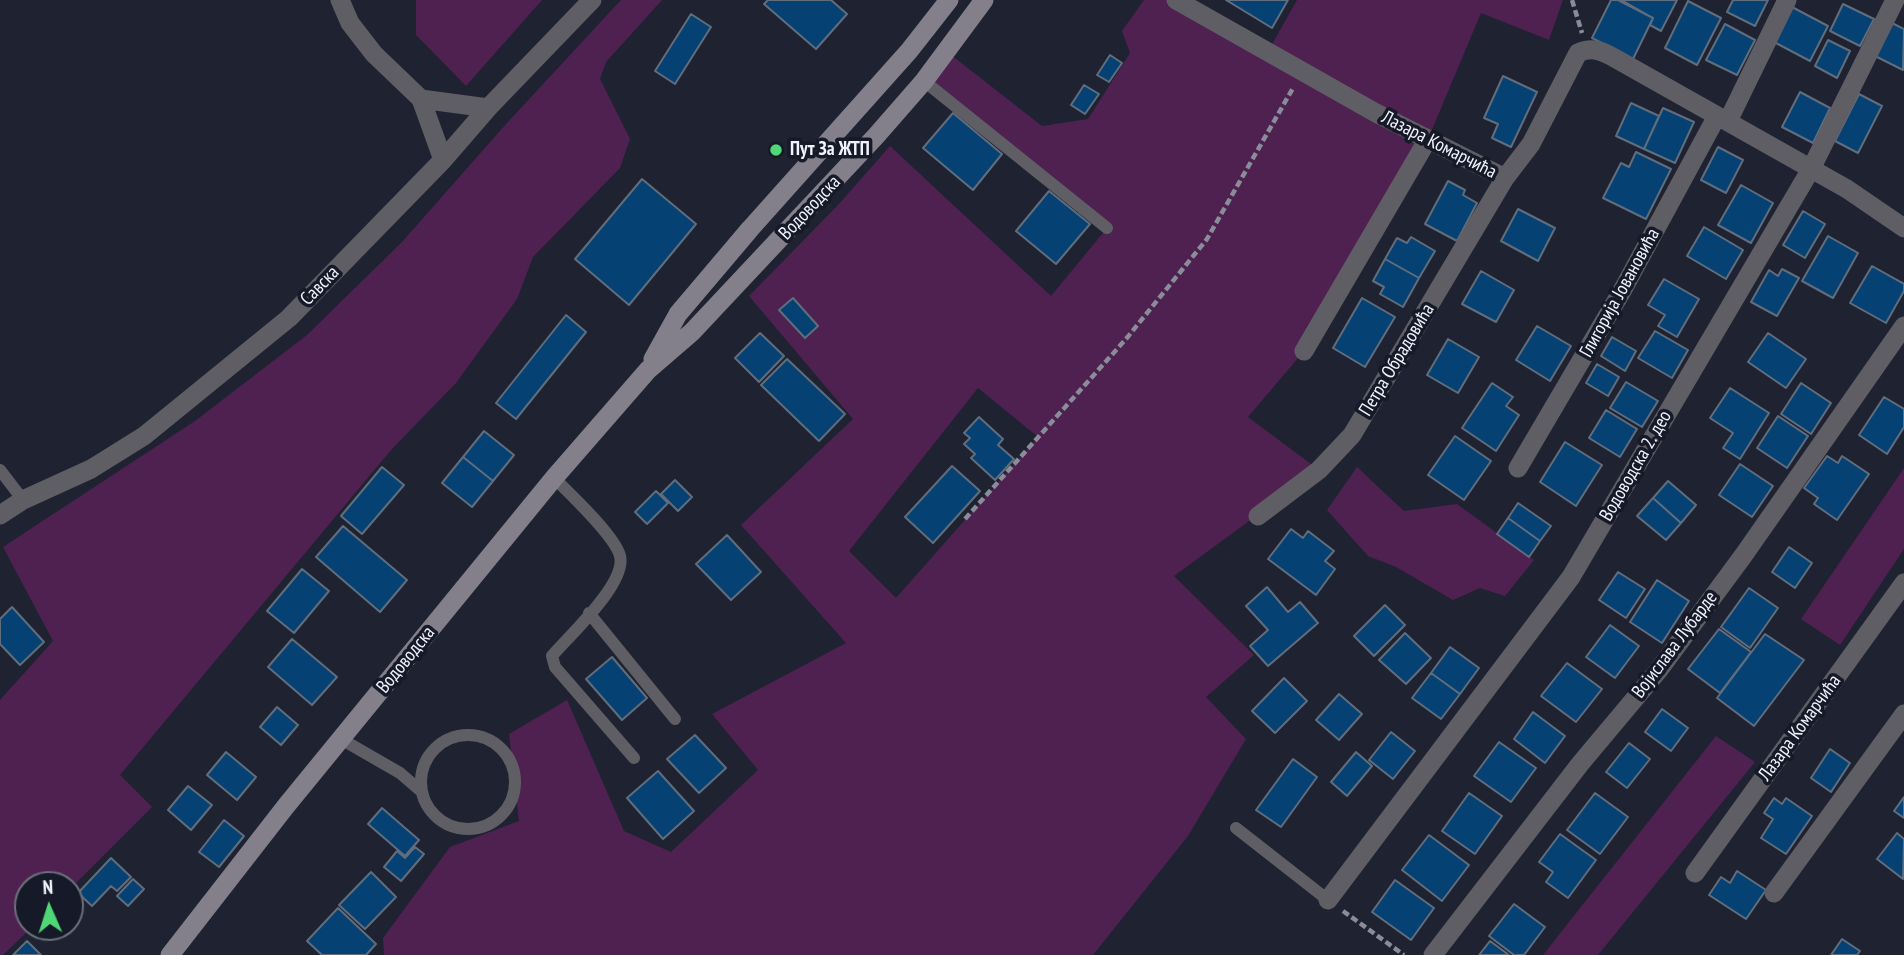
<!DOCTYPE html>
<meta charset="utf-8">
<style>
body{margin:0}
#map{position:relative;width:1904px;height:955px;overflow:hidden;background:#1f2231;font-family:"PT Sans Narrow",sans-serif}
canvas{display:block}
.north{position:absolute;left:14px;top:871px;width:70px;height:70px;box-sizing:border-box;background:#161927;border:2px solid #6d707d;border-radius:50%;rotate:357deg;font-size:19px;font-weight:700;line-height:28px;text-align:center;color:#f0f2fd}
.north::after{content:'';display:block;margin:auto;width:24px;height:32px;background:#4fd675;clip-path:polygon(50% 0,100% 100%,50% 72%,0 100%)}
</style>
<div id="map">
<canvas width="1904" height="955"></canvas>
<div class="north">N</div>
</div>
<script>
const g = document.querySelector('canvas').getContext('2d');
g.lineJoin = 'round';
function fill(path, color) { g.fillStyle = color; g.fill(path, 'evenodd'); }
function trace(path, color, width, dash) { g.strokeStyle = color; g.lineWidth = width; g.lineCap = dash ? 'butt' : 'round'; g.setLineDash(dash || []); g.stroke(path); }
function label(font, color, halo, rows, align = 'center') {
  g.font = font + ' "PT Sans Narrow",sans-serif'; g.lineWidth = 7; g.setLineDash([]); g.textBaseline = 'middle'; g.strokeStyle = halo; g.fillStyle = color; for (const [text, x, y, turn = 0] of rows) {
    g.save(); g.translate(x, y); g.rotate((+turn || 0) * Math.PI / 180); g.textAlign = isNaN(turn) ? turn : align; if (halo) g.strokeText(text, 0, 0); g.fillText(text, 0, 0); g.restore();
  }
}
fill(new Path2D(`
 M416,0h126l-76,86 -50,-51z
 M621,0h41l-56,62 -6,17 30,60 -10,29 -87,89 -16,42 -61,84 -65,67 -271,325 32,32 -82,82v-4h-42v42h4l-29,28h-3v-255l53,-59 -50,-94 192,-126 112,-86 95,-93 104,-118z
 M1144,0h33l90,53 30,-53h266l-14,40 -68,-27 -53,126 -124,212 -56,66 71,53 -145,106 80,79 -48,42 40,42 -58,97 -95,119h-709l-1,-17 67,-91 69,-26 -10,-87 58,-34 57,131 47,21 87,-82 -46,-56 134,-71 -105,-118 112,-106 -104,-123 89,-91 52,-59 161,150 56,-68 -183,-147 22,-30 96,75 46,-7 42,-66 -8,-22zM978,388l60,49 -142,161 -47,-47z
 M1357,467l47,44 53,-7 77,56 -29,36 -25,-8 -27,12 -57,-33 -28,-11 -41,-46z
 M1904,468v81l-64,96 -39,-26z
 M1716,736l39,26 -157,193h-55z`), '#4f2151');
const building = new Path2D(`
 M768,0h63l16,14 -31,35 -52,-45z
 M1226,0h62l-16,28z
 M1611,0h7l35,18 -20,41 -41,-21z
 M1621,0h56l-16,31 -11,-6 3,-7z
 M1733,0h35l-13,26 -28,-14z
 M1688,1l33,17 -24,47 -32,-17z
 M1843,4l31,15 -14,27 -30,-15z
 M1792,7l36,19 -18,35 -36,-19z
 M691,14l20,13 -36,57 -20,-13z
 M1892,23l12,6 -1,41 -28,-14z
 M1725,24l30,16 -18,35 -31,-15z
 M1828,40l22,11 -13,27 -22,-12z
 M1110,55l12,8 -13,19 -12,-7z
 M1503,76l34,16 -26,55 -19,-9 6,-14 -14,-6z
 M1084,85l15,9 -14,20 -14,-9z
 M1800,92l30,16 -17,35 -31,-16z
 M1859,94l23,12 -24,47 -23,-12z
 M1631,103l28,13 -15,33 -28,-13z
 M1663,108l31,14 -19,41 -31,-14z
 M953,113l49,41 -29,36 -50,-42z
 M1718,147l25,13 -17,33 -25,-13z
 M1636,152l35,17 -25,50 -43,-21 18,-35 8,4z
 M642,179l54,45 -67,81 -54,-46z
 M1448,181l17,9 -2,5 14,8 -20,38 -32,-17z
 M1741,185l32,18 -22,40 -33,-18z
 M1049,191l41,33 -34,40 -40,-33z
 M1518,209l37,19 -17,33 -37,-20z
 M1803,211l22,13 -20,34 -22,-13z
 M1704,227l39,23 -17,29 -39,-23z
 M1828,236l30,17 -25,45 -31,-17z
 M1411,237l24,14 -16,27 -34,-19 12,-21 10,5z
 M1385,259l34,19 -16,29 -23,-13 4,-7 -11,-6z
 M1872,266l32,18v7l-18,32 -36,-20z
 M1782,269l17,9 -22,38 -26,-14 18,-32 9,6z
 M1481,271l33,19 -18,32 -34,-18z
 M1664,279l35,20 -22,38 -19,-11 7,-11 -17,-10z
 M793,298l25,28 -13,12 -26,-28z
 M1362,298l33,19 -30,50 -32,-19z
 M566,315l20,17 -70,87 -20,-16z
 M1537,326l34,20 -21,35 -34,-21z
 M1655,331l33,19 -16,28 -34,-20z
 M760,333l24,23 -25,26 -24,-24z
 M1768,333l38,26 -20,29 -38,-26z
 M1612,337l24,14 -11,20 -24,-15z
 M1448,339l31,18 -21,36 -31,-18z
 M787,359l58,55 -26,27 -58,-56z
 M1597,364l22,13 -11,19 -22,-13z
 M1626,382l32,19 -16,26 -32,-19z
 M1492,383l21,14 -7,9 13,9 -23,36 -34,-23z
 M1801,383l30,20 -20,31 -30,-20z
 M1730,388l39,25 -29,46 -17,-11 10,-15 -23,-15z
 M1884,397l20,12v18l-17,27 -28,-19z
 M1606,410l31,19 -17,28 -31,-19z
 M1778,416l30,20 -21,32 -30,-20z
 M979,417l24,22 -5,6 16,14 -19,21 -24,-22 4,-4 -11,-10 6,-6 -6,-5z
 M484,431l30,24 -21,26 -30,-24z
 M1455,436l36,25 -27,39 -36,-25z
 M1565,442l37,23 -26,41 -36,-24z
 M1827,456l11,7 4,-7 27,18 -32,46 -23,-16 4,-6 -14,-10z
 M463,457l30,24 -21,26 -30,-24z
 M1740,464l33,22 -21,31 -33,-22z
 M952,466l28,25 -47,52 -28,-26z
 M382,467l22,18 -42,49 -21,-18z
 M675,480l17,17 -14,14 -17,-17z
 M1668,481l28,24 -15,18 -28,-25z
 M656,491l12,12 -21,21 -12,-12z
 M1653,498l28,25 -15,17 -29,-24z
 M1518,503l33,23 -11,15 -32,-23z
 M1508,518l32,23 -11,16 -32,-23z
 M343,526l64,54 -27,32 -64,-55z
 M1291,529l12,9 5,-7 26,20 -9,10 10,8 -19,26 -48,-36z
 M727,535l34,37 -30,28 -35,-36z
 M1789,547l23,16 -17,25 -23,-16z
 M302,569l27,22 -35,42 -27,-22z
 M1618,572l27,17 -19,29 -27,-18z
 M1657,580l32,21 -27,42 -32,-21z
 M1267,587l21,25 12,-10 18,21 -50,43 -18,-20 18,-16 -22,-24z
 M1749,588l29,20 -28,40 -29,-21z
 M1385,605l20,20 -31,31 -20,-20z
 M12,607l32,35 -24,23 -20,-21v-25z
 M1610,625l29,21 -24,32 -29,-21z
 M1719,629l32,23 -31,41 -32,-24z
 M1405,633l26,25 -25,26 -27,-24z
 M1765,634l39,26 -50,66 -37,-28z
 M292,639l45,38 -25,28 -44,-38z
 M1450,647l29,21 -19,26 -29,-21z
 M612,657l35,41 -25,22 -36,-41z
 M1567,663l35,26 -26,33 -35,-26z
 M1431,673l29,21 -19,25 -29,-21z
 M1284,678l23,23 -32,32 -23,-22z
 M1339,694l23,20 -23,26 -23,-20z
 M277,707l21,18 -17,20 -21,-18z
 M1662,709l26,19 -17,23 -26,-19z
 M1533,712l32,24 -20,27 -31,-24z
 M1391,732l24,19 -22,28 -24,-19z
 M695,735l31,33 -27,25 -32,-34z
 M1499,742l37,26 -25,34 -37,-26z
 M1629,743l21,16 -23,29 -21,-16z
 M1830,749l20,14 -19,29 -20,-14z
 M226,752l30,25 -19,23 -30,-25z
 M1356,752l16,14 -25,30 -16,-14z
 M1293,759l24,18 -36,50 -25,-17z
 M658,771l36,40 -31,28 -36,-41z
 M188,786l24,19 -21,25 -23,-20z
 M1469,793l33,23 -27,38 -33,-23z
 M1595,793l33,24 -28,37 -33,-24z
 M1904,797v21l-10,-7z
 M1774,798l8,6 4,-6 26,18 -26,38 -25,-16 12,-19 -9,-6z
 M382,808l37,32 -14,16 -37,-32z
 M224,820l20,16 -25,31 -20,-15z
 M1897,833l7,6 -1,40 -26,-20z
 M1560,834l36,26 -28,38 -22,-16 7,-10 -14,-10z
 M1429,835l40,30 -27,36 -40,-31z
 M415,847l9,7 -23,27 -17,-14 13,-16 8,7z
 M111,858l20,19 -14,14 -6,-5 -19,20 -14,-13z
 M1737,871l29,19 -20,29 -37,-24 12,-18 9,6z
 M371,872l25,25 -31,32 -26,-24z
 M133,879l11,10 -16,17 -11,-10z
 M1395,880l39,28 -23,32 -39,-28z
 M1514,904l31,23 -21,28h-10l-25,-19z
 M338,908l38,36 -10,11h-44l-15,-14z
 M1842,939l18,12 -3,4h-26z
 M27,941l14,14h-28z
 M1490,941l19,14h-30z`);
fill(building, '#054173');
trace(building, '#606d7c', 2);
trace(new Path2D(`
 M1572,0l10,33
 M965,519l161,-180 81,-100 86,-151
 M1343,911l61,44`), '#898c99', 4.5, [7, 3.5]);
trace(new Path2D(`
 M924,81l183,147
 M0,470l23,30
 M554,478c16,16 61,58 66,78 7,27 -51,80 -68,100l3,11 79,91
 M589,613l86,106
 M421 782a47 47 0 1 1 94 0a47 47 0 1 1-94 0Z
 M341,739l59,34 22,19
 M1236,828l92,72`), '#605e65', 12);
trace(new Path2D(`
 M340,0l10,23 24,31 47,45 67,9
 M1176,0l200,113 129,65
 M421,99l22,61
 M1728,121l59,-121
 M1304,351l124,-212
 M1518,468l104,-177 95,-175
 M0,515l23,-15 68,-31 53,-33 145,-118 154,-158 45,-52 104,-108
 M1258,516l61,-46 33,-35 153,-257 26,-34 47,-91c13,-6 21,-3 33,3l236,133 57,39
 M1695,873l209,-290
 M1774,893l130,-179
 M1328,900l243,-323 240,-408 84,-169
 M1433,955l147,-191 78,-93 85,-115 161,-230`), '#605e65', 19);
trace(new Path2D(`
 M653,359l25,-45 72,-85 159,-178 40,-51
 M170,955l116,-149 268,-328 94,-108 44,-38 184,-196 48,-55 60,-81`), '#837f8b', 19);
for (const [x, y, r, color] of [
 [776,150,7,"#4fd675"]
]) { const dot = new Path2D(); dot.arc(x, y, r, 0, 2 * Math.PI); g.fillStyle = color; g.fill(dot); trace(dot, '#161927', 2.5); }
label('19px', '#f0f2fd', '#161927', [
 ["Лазара Комарчића",1439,145,27],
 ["Водоводска",810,208,-47],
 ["Савска",320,286,-46],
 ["Глигорија Јовановића",1620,293,-61],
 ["Петра Обрадовића",1397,360,-59],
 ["Водоводска 2. део",1636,466,-60],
 ["Војислава Лубарде",1675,645,-53],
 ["Водоводска",406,660,-51],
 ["Лазара Комарчића",1800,728,-54]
]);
label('bold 19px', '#f0f2fd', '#161927', [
 ["Пут За ЖТП",790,150]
], 'left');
</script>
